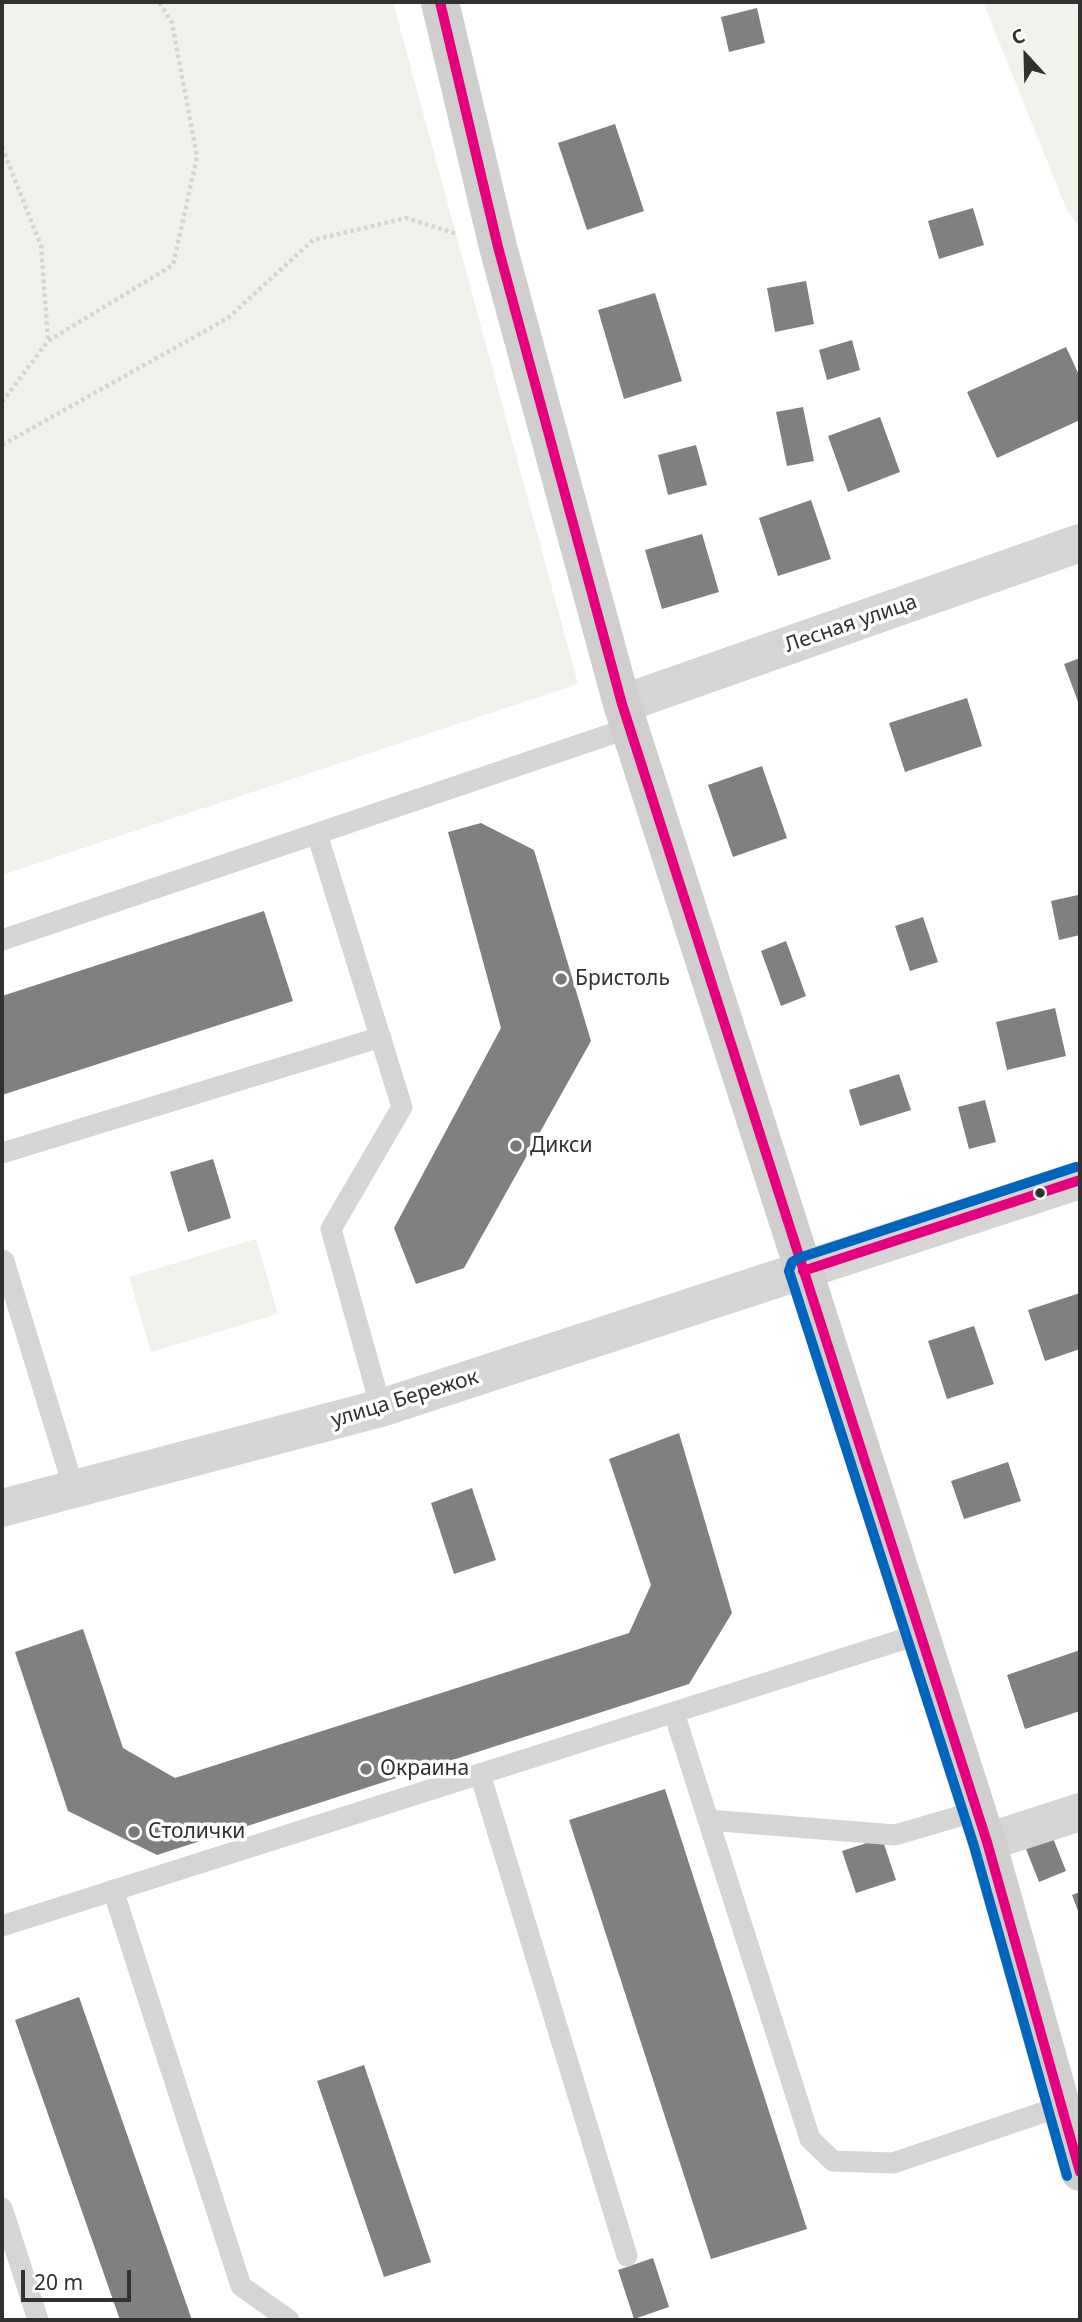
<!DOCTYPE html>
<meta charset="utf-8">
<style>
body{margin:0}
#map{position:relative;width:1082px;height:2322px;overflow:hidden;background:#fff;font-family:"Noto Sans",sans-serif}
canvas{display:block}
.frame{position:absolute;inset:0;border:4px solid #313131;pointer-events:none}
.north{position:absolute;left:991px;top:21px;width:70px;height:70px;-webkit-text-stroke:5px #fff;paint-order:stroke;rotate:338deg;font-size:19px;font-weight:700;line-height:28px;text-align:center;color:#313131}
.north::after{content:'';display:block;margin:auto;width:24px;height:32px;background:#313131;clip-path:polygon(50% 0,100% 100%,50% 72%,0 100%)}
.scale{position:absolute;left:21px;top:2270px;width:110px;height:32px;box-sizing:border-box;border:4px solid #313131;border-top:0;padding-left:9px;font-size:21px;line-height:24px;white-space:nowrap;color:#313131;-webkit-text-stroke:5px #fff;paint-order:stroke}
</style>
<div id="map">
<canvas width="1082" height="2322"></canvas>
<div class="frame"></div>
<div class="north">С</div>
<div class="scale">20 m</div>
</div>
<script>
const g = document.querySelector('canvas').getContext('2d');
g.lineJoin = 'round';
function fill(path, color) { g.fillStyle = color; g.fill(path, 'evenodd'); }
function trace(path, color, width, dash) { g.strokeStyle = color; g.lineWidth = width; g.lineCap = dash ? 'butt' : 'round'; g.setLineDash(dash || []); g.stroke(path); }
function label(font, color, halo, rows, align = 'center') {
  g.font = font + ' "Noto Sans",sans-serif'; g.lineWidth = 7; g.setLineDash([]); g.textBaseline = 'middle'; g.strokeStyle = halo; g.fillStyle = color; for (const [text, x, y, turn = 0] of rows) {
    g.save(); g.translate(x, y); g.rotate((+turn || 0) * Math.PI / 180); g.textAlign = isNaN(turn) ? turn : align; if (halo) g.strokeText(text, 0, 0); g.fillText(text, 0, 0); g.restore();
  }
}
fill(new Path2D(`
 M2,2h391l185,682 -576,191z
 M983,2h97v227l-14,-21z
 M256,1239l22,75 -127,38 -22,-75z`), '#f0f3ec');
fill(new Path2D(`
 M757,8l8,35 -36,9 -8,-35z
 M615,124l29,87 -57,19 -29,-87z
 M973,208l11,37 -45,14 -11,-38z
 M806,281l8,43 -39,8 -8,-44z
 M655,293l27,88 -58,18 -26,-89z
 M852,340l8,30 -33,10 -8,-30z
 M1066,347l14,30v43l-83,38 -30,-66z
 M803,407l11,54 -27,5 -11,-54z
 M880,417l20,55 -52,20 -20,-56z
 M696,445l11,40 -39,10 -10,-40z
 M811,500l20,59 -53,17 -19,-58z
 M702,534l17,58 -57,17 -17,-59z
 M1080,658v49l-16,-43z
 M967,698l15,48 -77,26 -16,-49z
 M762,766l25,72 -54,19 -25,-72z
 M481,823l53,27 57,191 -127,227 -48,16 -22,-56 107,-200 -53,-196z
 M1078,895l2,40 -21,5 -8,-39z
 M264,911l29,90 -291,94v-99z
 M923,917l15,45 -28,9 -15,-45z
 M786,941l20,55 -25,10 -20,-55z
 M1055,1008l11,48 -59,14 -11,-48z
 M899,1074l12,36 -51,16 -11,-36z
 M985,1100l11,42 -27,7 -11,-42z
 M213,1159l18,59 -43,14 -18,-60z
 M1080,1293v56l-35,12 -17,-51z
 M974,1326l20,58 -47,15 -19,-58z
 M679,1433l53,180 -43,71 -532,171 -89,-44 -53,-159 68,-23 40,119 52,30 454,-145 22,-48 -42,-126z
 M1008,1462l13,39 -57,18 -13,-38z
 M472,1488l24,72 -42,14 -23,-71z
 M1080,1650v61l-55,18 -18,-54z
 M665,1789l142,440 -96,30 -142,-439z
 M882,1838l14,42 -40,13 -14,-42z
 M1053,1838l13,33 -27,11 -13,-33z
 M1080,1892v24l-8,-21z
 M79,1997l113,323h-72l-105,-300z
 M364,2065l67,197 -47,15 -67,-196z
 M653,2258l16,49 -35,12 -16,-49z`), '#808080');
trace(new Path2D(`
 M2,147l39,99 7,95
 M2,402l46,-61 125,-76 24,-108 -25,-134 -13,-21
 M2,445l226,-127 85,-78 93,-22 51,16`), '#d4d4d4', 4.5, [3.5, 3.5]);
trace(new Path2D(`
 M317,834l85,273 -71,122 50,179
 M2,940l627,-212
 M2,1153l379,-116
 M2,1260l2,1 70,228
 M674,1713l136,426 23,22 60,2 169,-57
 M480,1774l147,482
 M708,1820l187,15 82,-24
 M113,1890l128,396 48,34
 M2,1926l918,-292
 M2,2208l36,112`), '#d5d5d5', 21);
trace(new Path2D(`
 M622,704l458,-161
 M2,1508l379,-100 699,-228
 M987,1842l93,-30`), '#d5d5d5', 38);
trace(new Path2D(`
 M440,2l58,245 124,457 365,1138 93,330`), '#cfcfcf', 38);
trace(new Path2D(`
 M440,2l58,245 124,457 365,1138 93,330
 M803,1271l277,-91`), '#e5007d', 10);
trace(new Path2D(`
 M1067,2176l-93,-330 -185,-575 3,-9 7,-4 277,-91`), '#0065bd', 10);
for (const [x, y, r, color] of [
 [561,979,7,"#797979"],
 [516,1146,7,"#797979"],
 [1040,1193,6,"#313131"],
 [366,1769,7,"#797979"],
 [134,1832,7,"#797979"]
]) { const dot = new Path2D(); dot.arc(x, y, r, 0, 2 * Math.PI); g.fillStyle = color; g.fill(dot); trace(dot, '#fff', 2.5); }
label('21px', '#313131', '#fff', [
 ["Лесная улица",851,624,-19],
 ["улица Бережок",405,1399,-17]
]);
label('21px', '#313131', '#fff', [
 ["Бристоль",575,979],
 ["Дикси",530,1146],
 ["Окраина",380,1769],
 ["Столички",148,1832]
], 'left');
</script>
